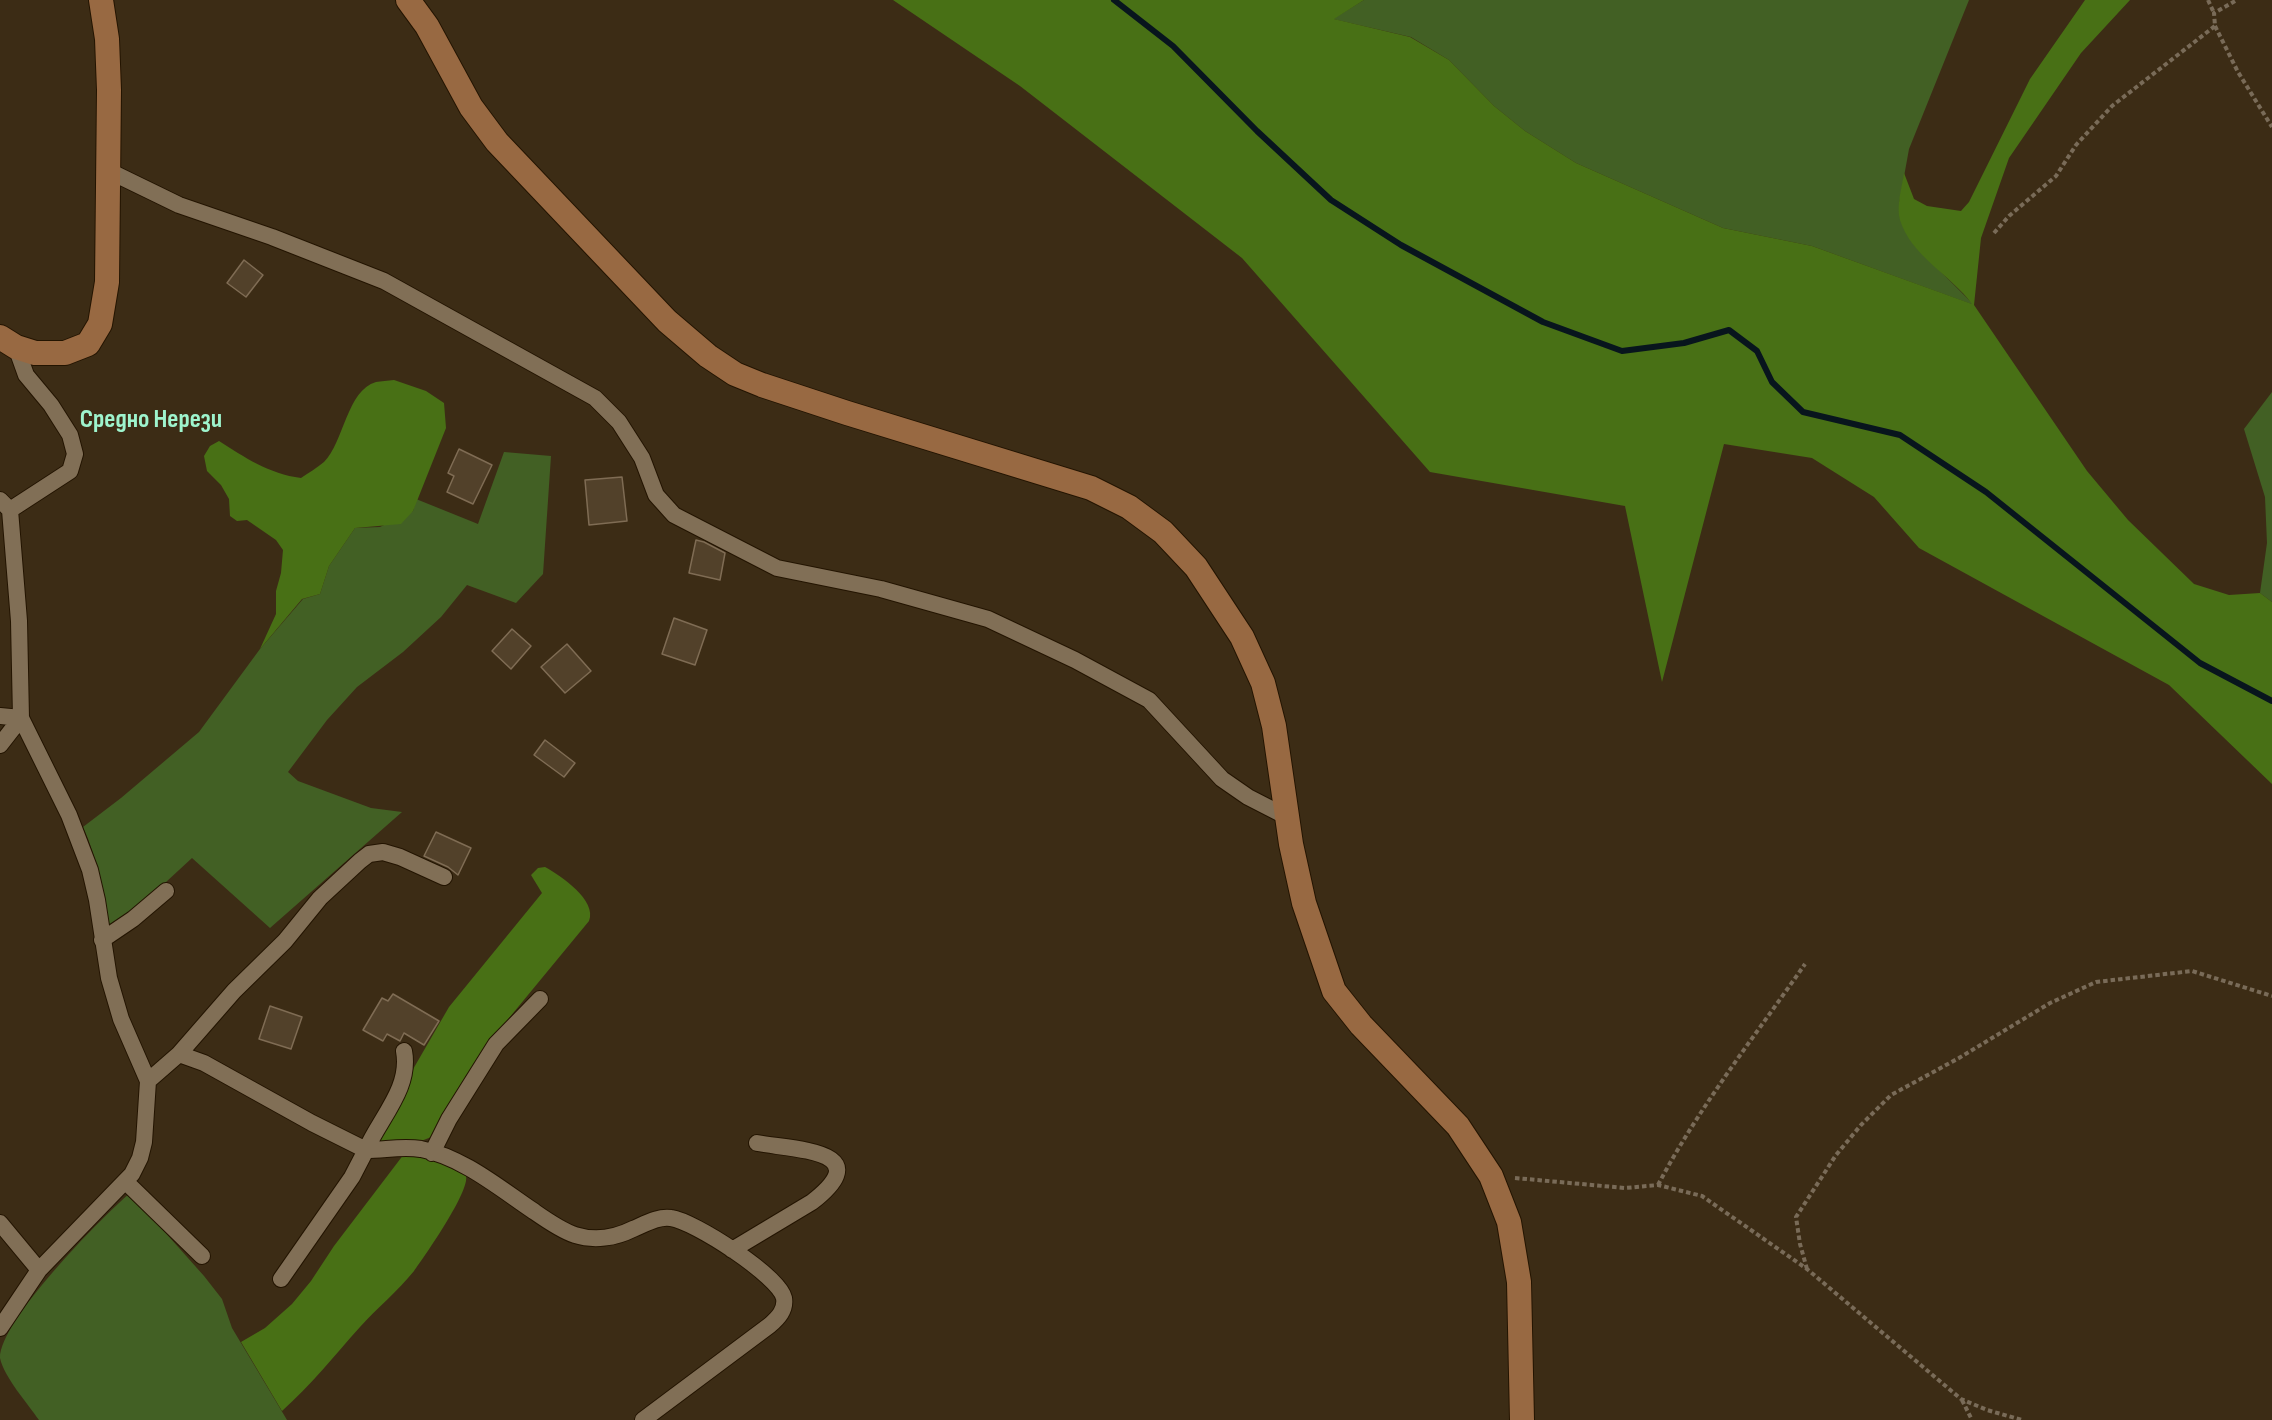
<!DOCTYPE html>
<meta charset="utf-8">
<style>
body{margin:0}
canvas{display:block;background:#3c2c15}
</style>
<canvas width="2272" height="1420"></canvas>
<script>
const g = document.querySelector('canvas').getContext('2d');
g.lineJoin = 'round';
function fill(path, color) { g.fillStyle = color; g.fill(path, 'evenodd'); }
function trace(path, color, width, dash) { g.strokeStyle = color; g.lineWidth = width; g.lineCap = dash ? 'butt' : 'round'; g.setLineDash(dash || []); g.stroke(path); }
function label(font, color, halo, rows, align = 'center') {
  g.font = font + ' "Sofia Sans Condensed",sans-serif'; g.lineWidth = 5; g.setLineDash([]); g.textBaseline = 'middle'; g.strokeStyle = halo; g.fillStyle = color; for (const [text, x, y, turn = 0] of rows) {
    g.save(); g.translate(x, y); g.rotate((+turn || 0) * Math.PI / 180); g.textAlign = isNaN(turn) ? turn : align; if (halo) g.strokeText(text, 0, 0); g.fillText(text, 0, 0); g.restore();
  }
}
fill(new Path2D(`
 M1364,0h605l-60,149 -10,55 15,41 60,60 -162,-59 -89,-18 -147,-65 -51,-32 -31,-25 -45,-46 -38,-23 -78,-18z
 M2272,392v210l-12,-9 7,-50 -2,-46 -21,-68z
 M504,452l47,4 -8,118 -27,29 -49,-18 -26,32 -38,35 -46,35 -30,33 -39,52 10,9 73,27 31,4 -132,116 -78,-70 -39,36 -45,34c-5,-36 -10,-68 -25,-101l38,-29 78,-66 61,-83 43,-50 17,-5 9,-28 26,-38 25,-1 33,-16 3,-12 62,25z
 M130,1193l74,83 18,23 10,29 55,92h-248c-11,-16 -35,-43 -39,-62 0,-38 101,-140 130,-165z`), '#426024');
fill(new Path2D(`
 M893,0h471l-30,19 76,18 39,23 45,46 31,25 51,32 147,65 89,18 160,58c-20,-28 -61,-48 -72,-84 -4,-14 2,-33 4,-47l10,26 13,7 34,5 8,-9 61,-123 55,-79h45l-49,53 -72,105 -28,80 -7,67 113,166 41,49 66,64 35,11 31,-2 12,9v182l-103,-99 -250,-137 -45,-51 -62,-39 -88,-14 -62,238 -37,-176 -195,-34 -188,-214 -222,-172z
 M394,380l32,11 18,12 2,25 -33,83 -12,13 -46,4 -26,38 -9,28 -18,5 -42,50 16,-35v-23l5,-18 2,-23 -7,-10 -29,-20 -10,1 -7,-5 -1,-17 -8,-14 -14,-14 -3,-15 6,-10 9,-5c25,16 50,33 82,37 7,-5 16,-10 23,-16 20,-20 23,-72 52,-80 5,-1 12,-1 18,-2z
 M545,867c16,9 52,33 44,54l-80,97 -25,33 -50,85 -13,5 -45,2 36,-72 37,-64 93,-114 -11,-18 7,-7z
 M404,1154l32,6 30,16c4,15 -41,80 -52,95 -16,20 -37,37 -54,56 -26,29 -49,58 -78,84l-41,-69 24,-14 27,-24 19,-23 23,-35z`), '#487015');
trace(new Path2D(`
 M1114,0l59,46 84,85 74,69 70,45 142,77 79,29 62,-8 45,-13 28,21 15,31 31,30 97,23 86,57 214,171 72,38`), '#08151d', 6);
const building = new Path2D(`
 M244,260l19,15 -17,22 -19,-14z
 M459,449l33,16 -19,39 -26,-12 7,-16 -6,-3z
 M622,477l5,44 -38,4 -4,-45z
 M696,540l8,2 21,11 -5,27 -31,-7z
 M674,618l33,12 -12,35 -33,-11z
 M512,629l19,17 -20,23 -19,-18z
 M567,644l24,27 -26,22 -24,-26z
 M545,740l30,23 -11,14 -30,-22z
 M436,832l35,16 -13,27 -10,-8 -24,-11z
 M393,994l46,27 -15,24 -20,-12 -4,8 -13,-7 -4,7 -20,-11 19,-32 6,3z
 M270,1006l32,11 -11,32 -32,-10z`);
fill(building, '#52412a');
trace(building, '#7f6c54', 1.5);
const street = new Path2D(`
 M107,170l72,35 93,32 112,44 211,117 24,24 23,36 14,37 18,20 103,53 104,21 107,30 87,41 74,40 73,79 26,18 39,20
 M0,500l10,10 9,111 2,97 48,97 21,55 7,30 12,78 12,41 27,62 -4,61 -4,16 -8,16 -93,96 -39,58
 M10,510l60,-39 5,-17 -5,-19 -19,-30 -25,-30 -10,-28
 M0,716l21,2
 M0,745l21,-27
 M102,940l31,-21 33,-28
 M404,1051c7,37 -24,67 -38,99 19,0 36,-4 55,-1 41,8 77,38 111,61 13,9 28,20 43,25 19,6 40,3 58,-6 12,-5 25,-13 38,-11 23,3 108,58 113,80 2,12 -6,20 -14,27l-127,95
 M179,1054l25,9 108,60 54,27 -14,27 -71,102
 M148,1081l31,-27 55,-63 51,-50 35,-43 40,-37 9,-7 14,-2 17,5 44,20
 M432,1153l17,-34 47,-75 44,-45
 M126,1182l76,74
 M0,1223l39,47
 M732,1250l80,-48c67,-52 -17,-52 -55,-59`);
const secondary = new Path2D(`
 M408,0l19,26 44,81 26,35 170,179 41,35 27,18 27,11 85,28 244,75 38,19 34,25 33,35 46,70 21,46 11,43 17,118 13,59 30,88 27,34 97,101 33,50 18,46 10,60 3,138
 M0,337l16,10 19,6h30l23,-9 12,-20 7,-42 2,-192 -2,-51 -6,-39`);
trace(street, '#231400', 18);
trace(secondary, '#231400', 26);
trace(new Path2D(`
 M2208,0l6,13
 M2215,26l23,46 34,55
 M1994,233l15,-17 47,-40 20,-31 36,-39 103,-80 -1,-13 23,-13
 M1515,1178l110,10 33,-3 44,11 105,73 154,130 26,11 35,10
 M1658,1185c41,-78 97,-149 147,-221
 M1807,1269l-7,-25 -4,-27 40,-62 25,-30 30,-30 68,-37 91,-55 46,-21 96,-11 80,25
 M1962,1400l10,20`), '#796b58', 4, [4.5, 3]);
trace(street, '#816f56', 16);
trace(secondary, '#986942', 24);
label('bold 26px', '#9ef4cd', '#3c2c15', [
 ["Средно Нерези",151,420]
]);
</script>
